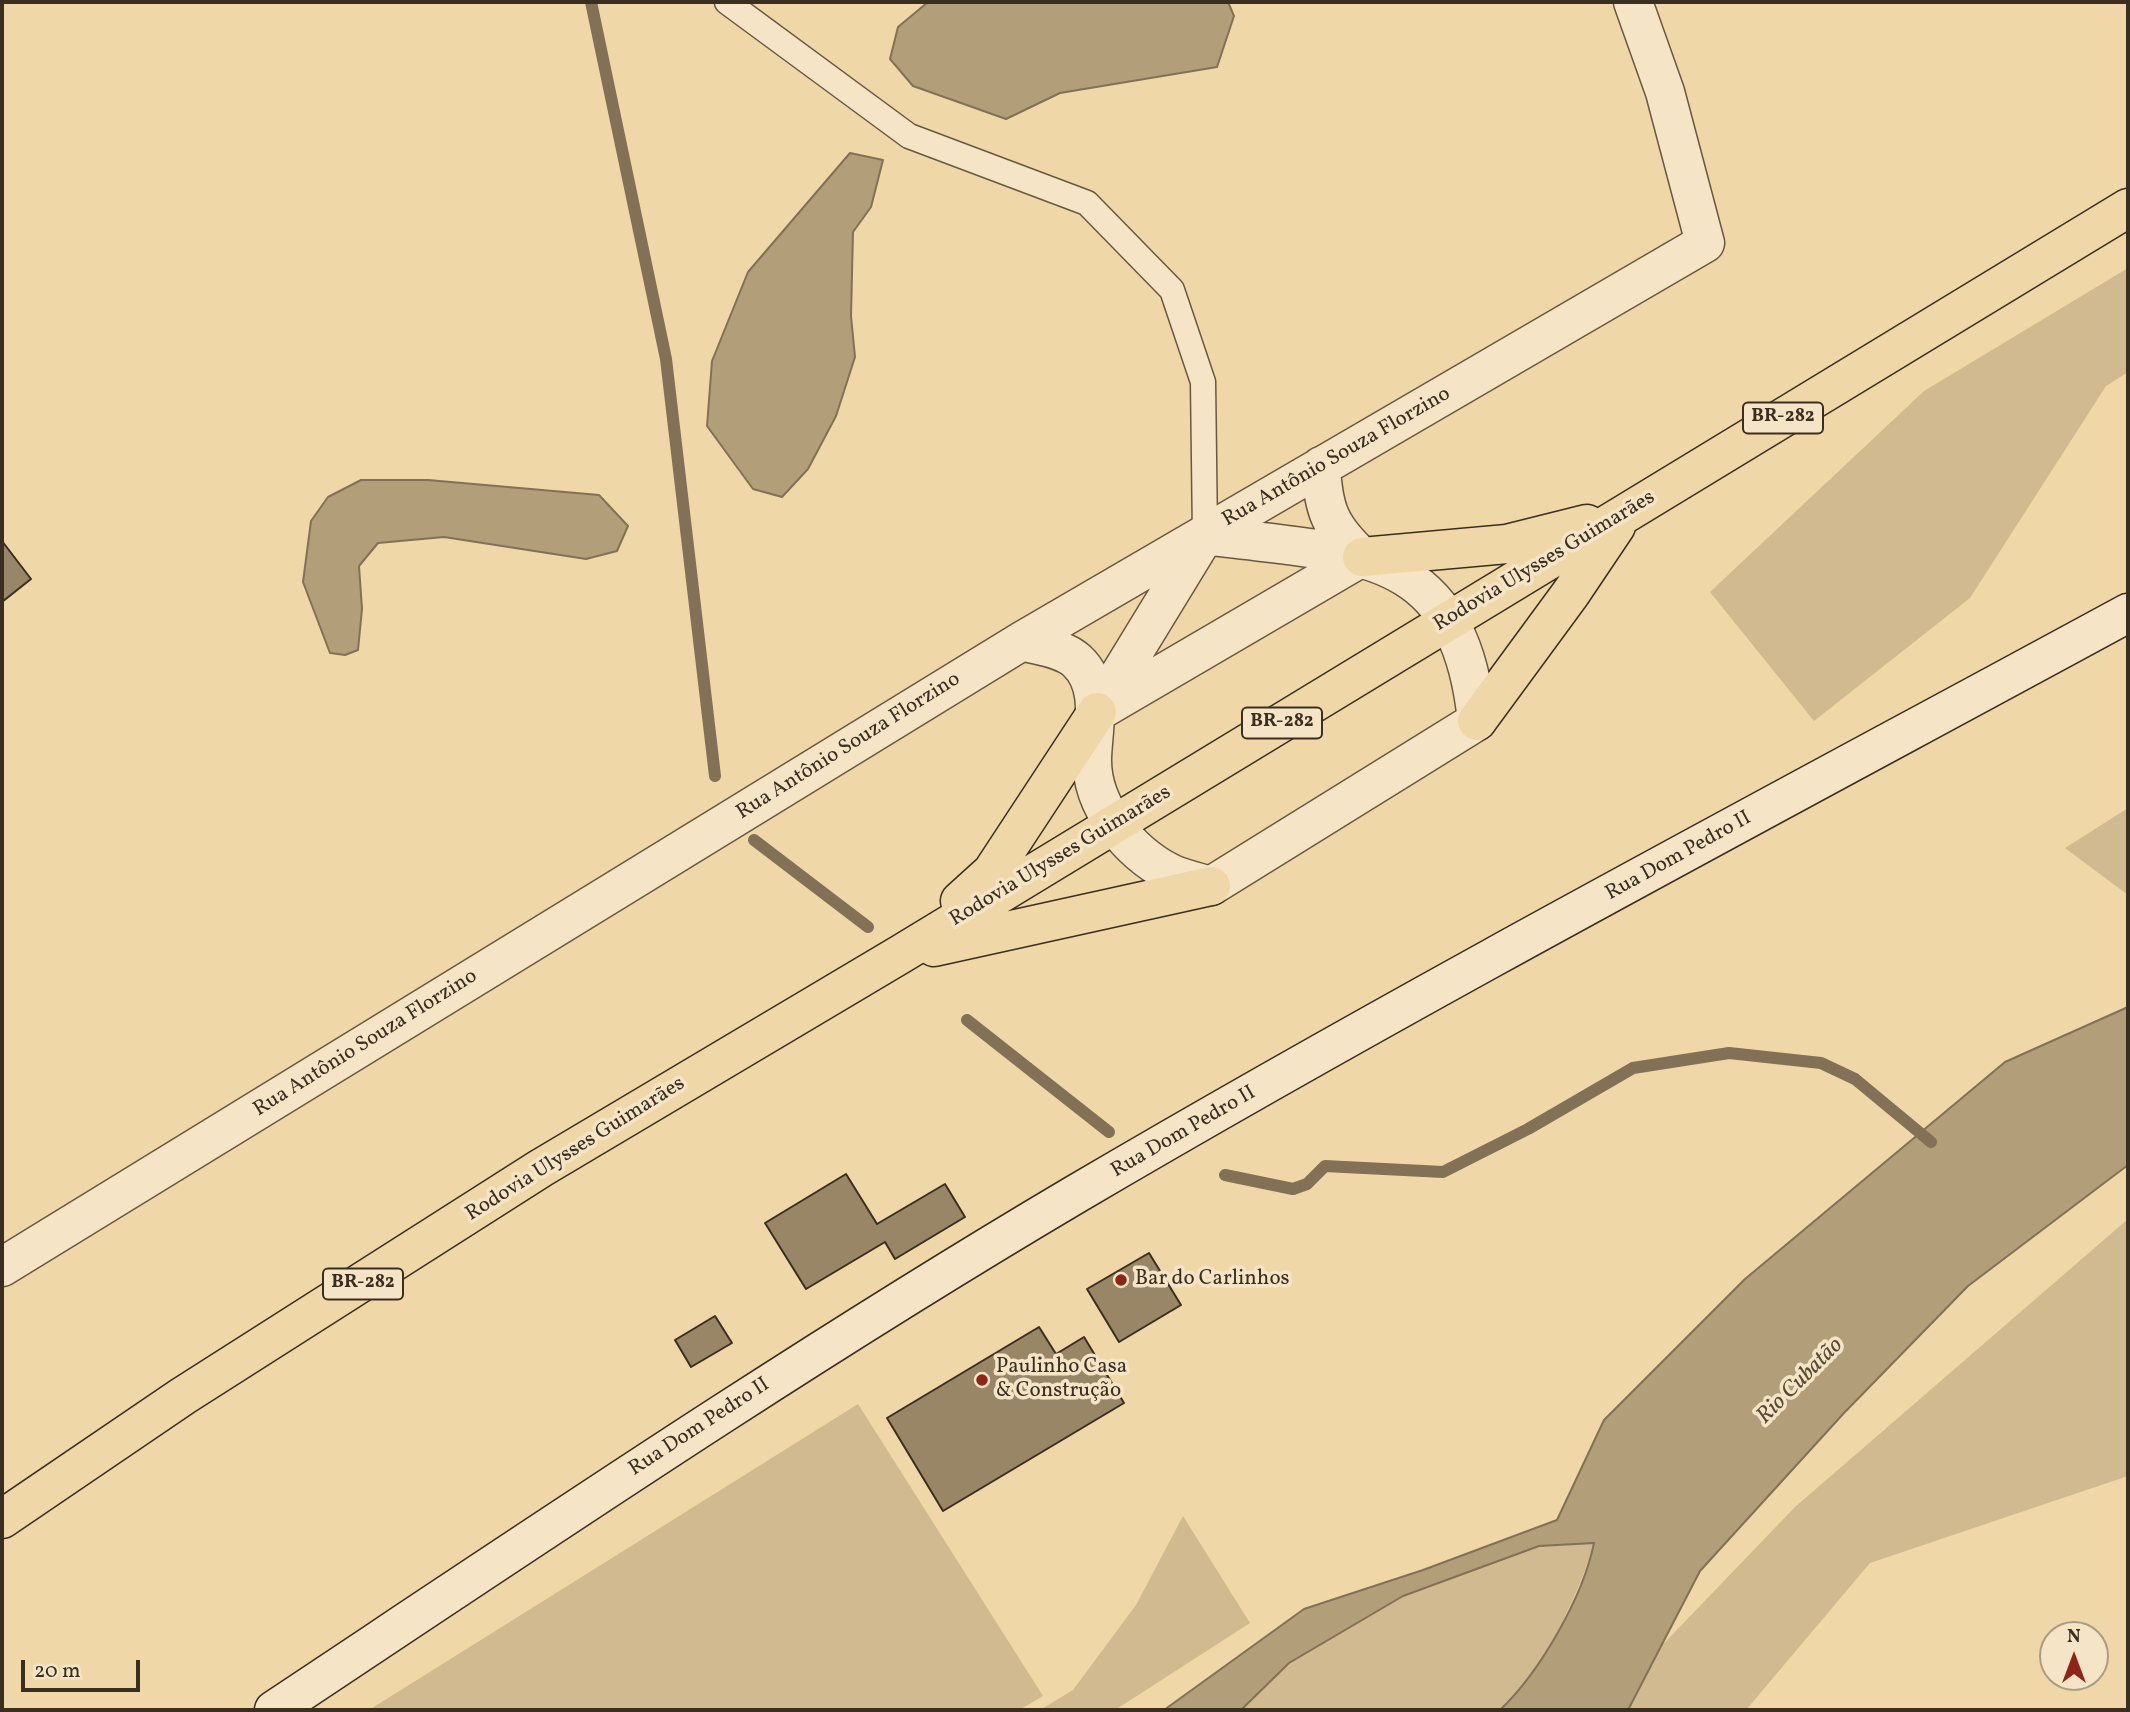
<!DOCTYPE html>
<meta charset="utf-8">
<style>
body{margin:0}
#map{position:relative;width:2130px;height:1712px;overflow:hidden;background:#f0d7a7;font-family:Vollkorn,serif}
canvas{display:block}
.frame{position:absolute;inset:0;border:4px solid #3a2e21;pointer-events:none}
.north{position:absolute;left:2039px;top:1621px;width:70px;height:70px;box-sizing:border-box;background:#f5e5c6;border:2px solid #aa9c84;border-radius:50%;rotate:0deg;font-size:19px;font-weight:700;line-height:28px;text-align:center;color:#3a2e21}
.north::after{content:'';display:block;margin:auto;width:24px;height:32px;background:#8f2418;clip-path:polygon(50% 0,100% 100%,50% 72%,0 100%)}
.scale{position:absolute;left:21px;top:1660px;width:119px;height:32px;box-sizing:border-box;border:4px solid #3a2e21;border-top:0;padding-left:9px;font-size:21px;line-height:24px;white-space:nowrap;color:#3a2e21;-webkit-text-stroke:5px #f5e5c6;paint-order:stroke}
</style>
<div id="map">
<canvas width="2130" height="1712"></canvas>
<div class="frame"></div>
<div class="north">N</div>
<div class="scale">20 m</div>
</div>
<script>
const g = document.querySelector('canvas').getContext('2d');
g.lineJoin = 'round';
function fill(path, color) { g.fillStyle = color; g.fill(path, 'evenodd'); }
function trace(path, color, width, dash) { g.strokeStyle = color; g.lineWidth = width; g.lineCap = dash ? 'butt' : 'round'; g.setLineDash(dash || []); g.stroke(path); }
function label(font, color, halo, rows, align = 'center') {
  g.font = font + ' Vollkorn,serif'; g.lineWidth = 7; g.setLineDash([]); g.textBaseline = 'middle'; g.strokeStyle = halo; g.fillStyle = color; for (const [text, x, y, turn = 0] of rows) {
    g.save(); g.translate(x, y); g.rotate((+turn || 0) * Math.PI / 180); g.textAlign = isNaN(turn) ? turn : align; if (halo) g.strokeText(text, 0, 0); g.fillText(text, 0, 0); g.restore();
  }
}
fill(new Path2D(`
 M2128,268v104l-22,14 -136,212 -156,123 -104,-129 214,-201z
 M2128,808v87l-63,-47z
 M2128,1219v257l-258,87 -124,147h-146l195,-203z
 M858,1404l185,292 -24,14h-650z
 M1183,1516l67,107 -135,87h-75l33,-20 63,-85z
 M1595,1543c-21,60 -49,123 -95,167h-259l48,-47 114,-67 136,-50z`), '#d1ba90');
const water = new Path2D(`
 M928,2h300l6,14 -17,51 -157,26 -54,26 -93,-33 -23,-27 8,-32z
 M850,153l33,7 -12,47 -18,25 -2,84 4,41 -19,59 -28,53 -26,28 -29,-8 -46,-63 5,-65 36,-89z
 M361,480h67l171,15 29,31 -11,25 -31,8 -142,-22 -66,6 -19,23 3,43 -4,41 -13,5 -15,-2 -27,-71 8,-61 17,-24z
 M2128,1007v158l-160,121 -124,127 -144,158 -72,139h-128c40,-38 83,-113 94,-167l-55,3 -136,50 -114,67 -48,47h-77l140,-101 119,-39 134,-50 47,-100 141,-141 260,-217z`);
fill(water, '#b29e79');
trace(water, '#827156', 2);
trace(new Path2D(`
 M591,2l75,357 49,417
 M754,840l114,87
 M967,1020l142,112
 M1225,1175l68,14 14,-5 18,-18 118,6 85,-43 105,-61 96,-15 92,10 34,16 76,63`), '#827156', 12);
const building = new Path2D(`
 M2,541l29,38 -29,23z
 M846,1174l31,50 68,-40 20,33 -70,42 -10,-17 -79,47 -41,-66z
 M1149,1253l32,52 -62,37 -32,-53z
 M715,1316l17,27 -41,24 -16,-27z
 M1039,1327l17,27 28,-17 40,66 -181,108 -56,-93z`);
fill(building, '#998667');
trace(building, '#3a2e21', 2);
const lane = new Path2D(`
 M727,2l182,134 178,67 85,87 31,92 2,153`);
const street = new Path2D(`
 M1321,466c2,44 9,61 41,91
 M1022,641c17,5 41,7 55,20 27,25 16,66 15,97 -1,48 37,94 78,115 12,6 28,9 41,13l266,-165c-18,-180 -128,-166 -272,-186
 M1100,707l102,-167
 M1097,712l265,-155
 M2,1267l1020,-626 683,-398 -40,-151 -32,-90`);
const secondary = new Path2D(`
 M274,1710c265,-176 528,-354 802,-516 345,-203 700,-390 1052,-581`);
const highway = new Path2D(`
 M1362,557l145,-13 80,-20
 M1477,721l94,-128 45,-67
 M960,901l32,-29 105,-160
 M934,947l277,-61
 M2,1519l181,-123 358,-228 360,-214 1227,-746`);
trace(lane, '#685842', 27);
trace(street, '#685842', 41);
trace(secondary, '#3a2e21', 41);
trace(highway, '#3a2e21', 41);
trace(lane, '#f5e5c6', 24);
trace(street, '#f5e5c6', 38);
trace(secondary, '#f5e5c6', 38);
trace(highway, '#f0d7a7', 38);
for (const [x, y, r, color] of [
 [1121,1280,7,"#8f2418"],
 [982,1380,7,"#8f2418"]
]) { const dot = new Path2D(); dot.arc(x, y, r, 0, 2 * Math.PI); g.fillStyle = color; g.fill(dot); trace(dot, '#f5e5c6', 2.5); }
for (const [x, y, w] of [
 [1783,418,80],
 [1282,723,80],
 [363,1284,80]
]) { const box = new Path2D(); box.roundRect(x - w / 2, y - 15.5, w, 31, 5); g.fillStyle = '#f5e5c6'; g.fill(box); trace(box, '#3a2e21', 2); }
label('bold 19px', '#3a2e21', null, [
 ["BR-282",1783,418],
 ["BR-282",1282,723],
 ["BR-282",363,1284]
]);
label('21px', '#3a2e21', '#f5e5c6', [
 ["Rua Antônio Souza Florzino",1337,458,-30],
 ["Rodovia Ulysses Guimarães",1545,562,-31],
 ["Rua Antônio Souza Florzino",849,747,-32],
 ["Rodovia Ulysses Guimarães",1061,857,-31],
 ["Rua Dom Pedro II",1679,857,-29],
 ["Rua Antônio Souza Florzino",366,1044,-32],
 ["Rua Dom Pedro II",1184,1133,-30],
 ["Rodovia Ulysses Guimarães",576,1150,-32],
 ["Rua Dom Pedro II",700,1428,-33]
]);
label('21px', '#3a2e21', '#f5e5c6', [
 ["Bar do Carlinhos",1135,1280],
 ["Paulinho Casa",996,1368],
 ["& Construção",996,1392]
], 'left');
label('italic 23px', '#584a37', '#f5e5c6', [
 ["Rio Cubatão",1801,1382,-45]
]);
</script>
